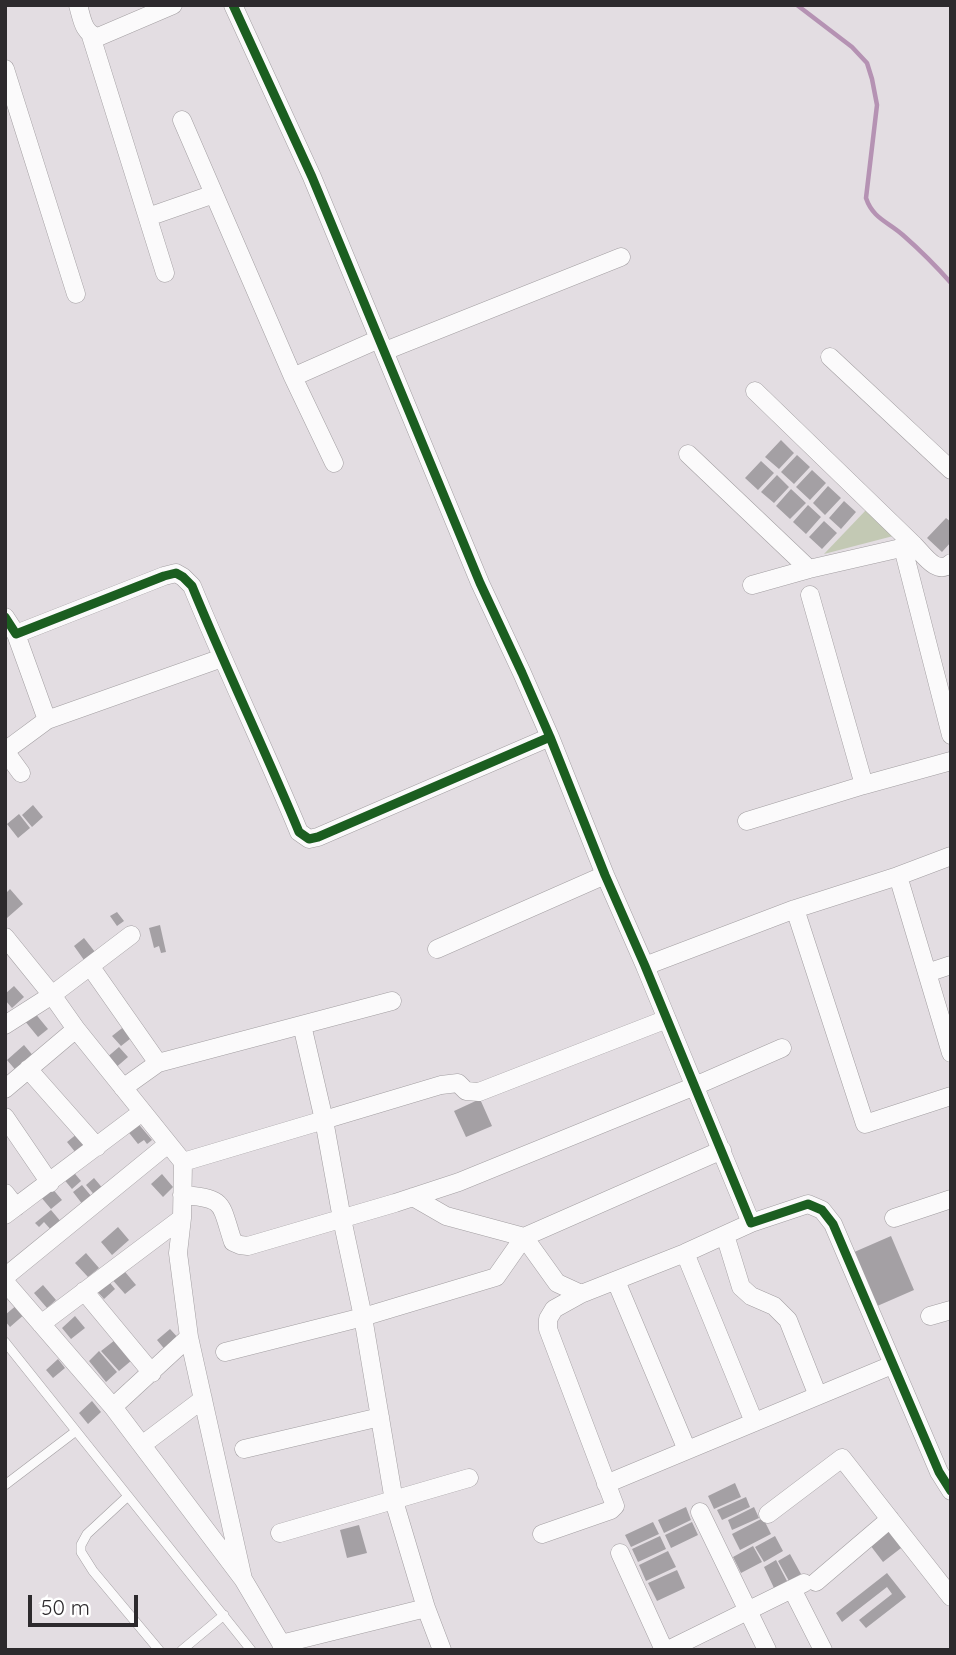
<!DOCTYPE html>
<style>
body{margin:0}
#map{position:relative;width:956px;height:1655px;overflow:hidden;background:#e3dde2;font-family:Quicksand,sans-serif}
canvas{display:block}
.frame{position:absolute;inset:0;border:7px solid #2d2a2d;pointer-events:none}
.scale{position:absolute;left:28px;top:1595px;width:110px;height:32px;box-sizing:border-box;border:4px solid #2d2a2d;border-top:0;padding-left:9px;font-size:21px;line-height:24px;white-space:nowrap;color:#2d2a2d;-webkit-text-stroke:5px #fff;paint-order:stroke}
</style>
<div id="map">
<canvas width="956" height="1655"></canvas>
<div class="frame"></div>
<div class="scale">50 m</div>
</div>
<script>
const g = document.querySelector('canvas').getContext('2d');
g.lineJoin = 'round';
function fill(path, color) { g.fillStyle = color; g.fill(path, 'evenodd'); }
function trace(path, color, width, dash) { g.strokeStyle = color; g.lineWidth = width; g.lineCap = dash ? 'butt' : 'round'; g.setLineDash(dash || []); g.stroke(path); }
fill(new Path2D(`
 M867,509l30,26 -73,19z`), '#c3c9b4');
trace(new Path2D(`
 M797,5l55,42 15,16 5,16 5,26 -11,93c7,21 23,24 38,38 17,15 32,30 47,47`), '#b592b3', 4.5);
fill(new Path2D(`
 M781,440l13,13 -15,16 -14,-12z
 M797,455l13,12 -16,17 -13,-12z
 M761,461l13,12 -16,17 -13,-12z
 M812,470l14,13 -16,17 -14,-13z
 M777,475l12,12 -15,16 -13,-11z
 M828,486l13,12 -16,17 -12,-12z
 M791,489l15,14 -16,16 -14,-13z
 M844,501l12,11 -15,17 -12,-11z
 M808,505l13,12 -15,17 -13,-12z
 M946,518l5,4v20l-9,10 -15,-14z
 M824,521l13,12 -15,16 -13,-12z
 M33,805l10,12 -11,10 -10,-12z
 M19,814l11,14 -12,10 -11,-14z
 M10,889l13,15 -16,14 -2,-2v-22z
 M117,912l7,9 -7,5 -7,-10z
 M160,925l6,27 -5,1 -2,-7 -5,2 -5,-20z
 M84,938l11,14 -11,8 -10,-14z
 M14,986l10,11 -12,11 -7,-8v-6z
 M34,1012l14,17 -10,8 -14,-17z
 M126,1025l9,10 -14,11 -9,-10z
 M24,1045l12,14 -17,15 -12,-14z
 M119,1047l9,10 -15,13 -8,-11z
 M480,1099l12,27 -26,11 -12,-26z
 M136,1121l16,19 -5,4 -3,-4 -6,4 -12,-15z
 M78,1133l9,10 -11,10 -9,-11z
 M71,1169l10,12 -9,8 -10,-12z
 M162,1174l11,13 -10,10 -12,-13z
 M94,1178l11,13 -8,7 -11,-13z
 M82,1185l10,12 -9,8 -10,-13z
 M51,1187l11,13 -11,9 -11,-13z
 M51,1210l11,13 -10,8 -8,-9 -5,5 -4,-4z
 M118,1227l11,13 -17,15 -11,-13z
 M891,1236l23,54 -39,17 -23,-54z
 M86,1253l13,15 -11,9 -13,-14z
 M121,1267l15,18 -11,9 -15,-17z
 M106,1278l9,11 -11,10 -10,-11z
 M43,1285l13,15 -9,8 -13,-15z
 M18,1304l8,9 -16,14 -5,-6v-6z
 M75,1316l10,12 -14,11 -9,-11z
 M170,1329l10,11 -13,12 -10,-12z
 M115,1340l17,20 -13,11 -18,-20z
 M99,1351l18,21 -11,10 -17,-21z
 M58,1359l7,9 -12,10 -7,-8z
 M92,1401l9,11 -13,12 -9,-11z
 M735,1483l6,14 -27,12 -6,-13z
 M746,1497l4,10 -28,13 -5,-10z
 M686,1507l5,13 -27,13 -6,-13z
 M754,1507l5,11 -27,12 -4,-10z
 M763,1518l8,16 -31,16 -8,-16z
 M653,1522l6,12 -28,13 -6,-12z
 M692,1522l6,13 -27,13 -6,-13z
 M359,1525l8,28 -20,5 -7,-28z
 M892,1528l13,17 -22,17 -13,-17z
 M660,1536l6,13 -28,13 -6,-13z
 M775,1536l8,15 -19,11 -9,-15z
 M753,1546l9,16 -21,11 -8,-16z
 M668,1551l8,16 -30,14 -7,-16z
 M790,1554l11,20 -12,7 -11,-20z
 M776,1560l11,21 -13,7 -10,-21z
 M677,1570l8,18 -28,13 -9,-18z
 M887,1573l19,24 -40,31 -7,-8 33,-26 -5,-7 -45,35 -6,-9z`), '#a4a0a4');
const service = new Path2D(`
 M5,1342l246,308
 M5,1485l71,-54
 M128,1496l-41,38 -6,11v7l12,19 66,79
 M182,1650l42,-35`);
const minor = new Path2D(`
 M78,5c4,13 5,29 20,32l75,-32
 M233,5l79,172 168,406 42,90 28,64 55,138 40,91 106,257 57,-19 14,6 11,14 106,248 12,19
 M91,36l74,237
 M5,69l71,225
 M182,120l111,257 41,86
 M148,217l66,-23
 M385,351l236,-94
 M830,357l121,113
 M293,377l86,-38
 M755,391l159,154
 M688,454l121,115
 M903,548l48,187
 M752,585l57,-16 105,-24c10,10 23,31 37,18
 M810,595l54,190
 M5,617l11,17 148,-58 12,-3 7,4 9,9c34,83 73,164 107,246l10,7 9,-2 232,-100
 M16,634l31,86
 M5,751l42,-31 175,-62
 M5,751l16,22
 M747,821l117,-36 87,-24
 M898,876l53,177
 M795,909l70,215 86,-28
 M5,937l47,58 24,34 107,133 -1,56 -4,35 11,84 54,242
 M437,949l168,-74
 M90,966l68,97
 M645,966l150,-57 103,-33 53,-20
 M927,973l24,-8
 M5,1025l47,-30 79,-60
 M302,1025l22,95 117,-35 17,-2 8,8 13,1 188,-73
 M28,1069l69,78
 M123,1088l35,-25 234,-62
 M5,1089l71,-60
 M5,1117l45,66
 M183,1162l141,-42 18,99 21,98 31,184 32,107 16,42
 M5,1193l11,14
 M182,1195c44,3 38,8 51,47l7,3 8,1 147,-43 64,-21 236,-96 87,-38
 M413,1197l33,19 78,21 33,46 24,11
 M5,1215l137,-103
 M894,1218l57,-19
 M725,1235l16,52 10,9 23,10 14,14 30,76
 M685,1253l69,169
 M5,1277l163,-133
 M616,1281l71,169
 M5,1282l108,125 130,172 42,71
 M84,1291l68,82
 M930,1316l21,-6
 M41,1324l141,-106
 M225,1352l138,-35 133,-40 28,-40 198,-87
 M113,1407l76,-70
 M142,1445l61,-46
 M244,1449l136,-32
 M606,1484l286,-119
 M700,1512l67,138
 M768,1514l74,-56 109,139
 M280,1533l189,-55
 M542,1534l69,-24 4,-4 -67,-177v-10l6,-10 27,-15 104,-41 66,-30
 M620,1553l44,97
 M816,1582l74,-63
 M792,1589l31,61
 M281,1644l145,-36
 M668,1650l136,-67`);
trace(service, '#a29ea1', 10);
trace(minor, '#a29ea1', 19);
trace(service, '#fbfafb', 9);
trace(minor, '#fbfafb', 18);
trace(new Path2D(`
 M233,5l79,172 168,406 42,90 28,64 55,138 40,91 106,257 57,-19 14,6 11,14 106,248 12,19
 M5,617l11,17 148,-58 12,-3 7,4 9,9c34,83 73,164 107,246l10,7 9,-2 232,-100`), '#1b5e20', 9);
</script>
